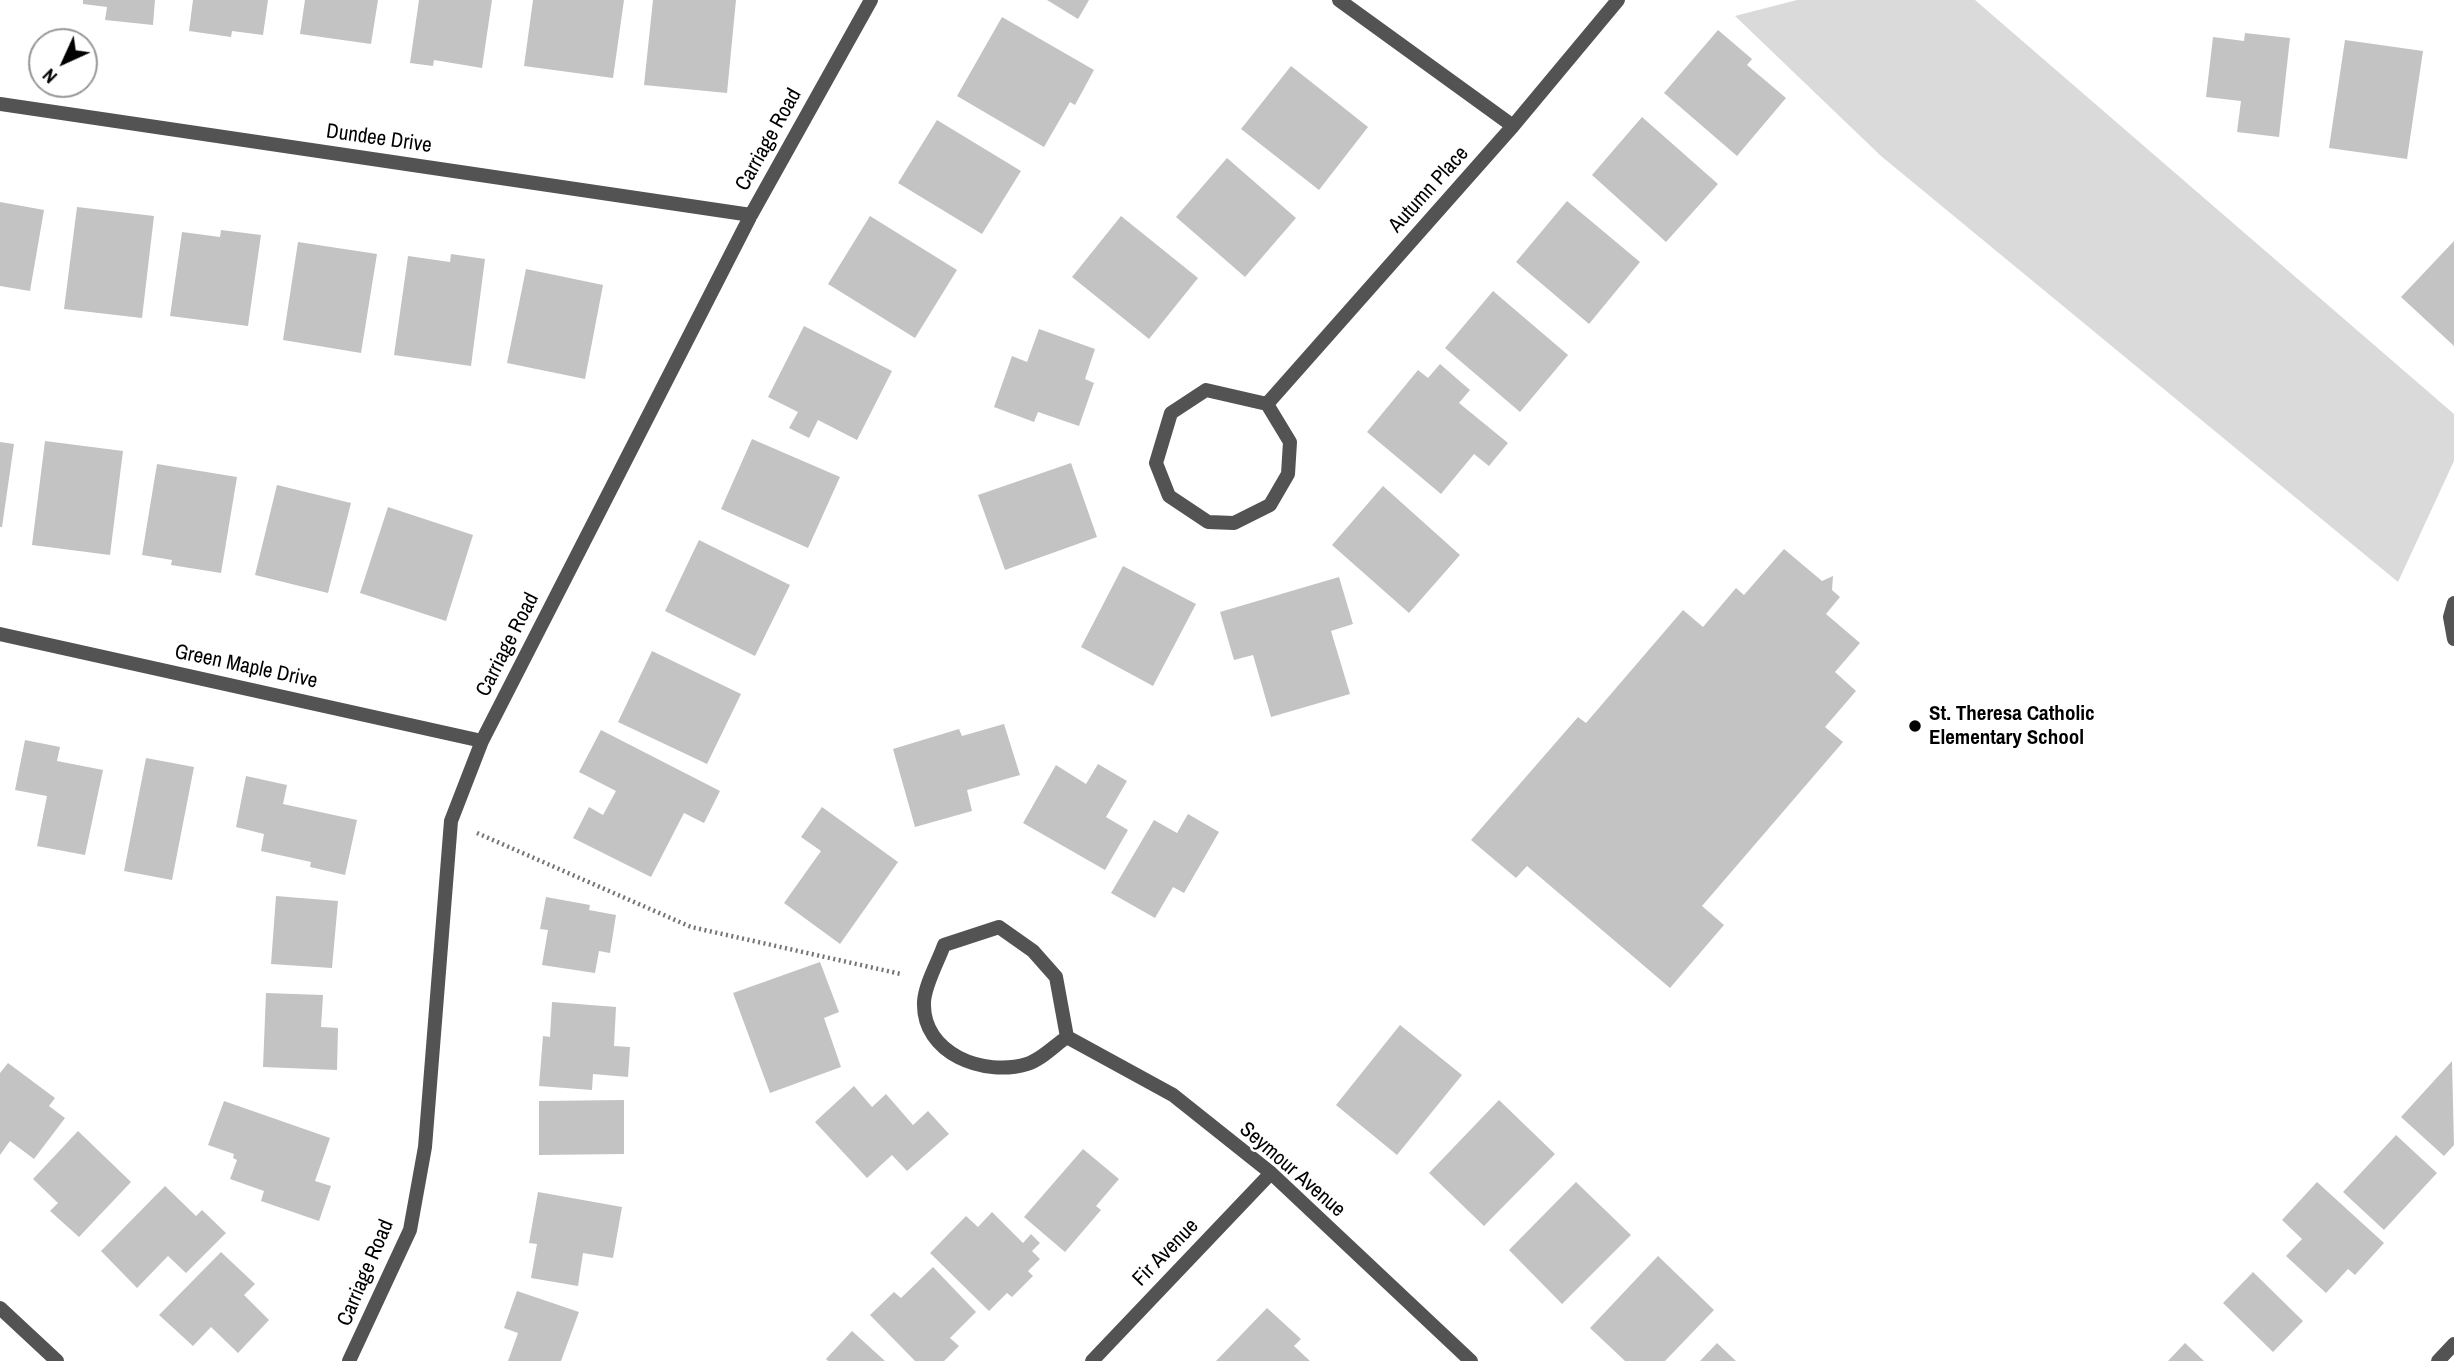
<!DOCTYPE html>
<style>
body{margin:0}
#map{position:relative;width:2454px;height:1361px;overflow:hidden;background:#fff;font-family:"Archivo Narrow",sans-serif}
canvas{display:block}
.north{position:absolute;left:28px;top:28px;width:70px;height:70px;box-sizing:border-box;background:#fff;border:2px solid #999;border-radius:50%;rotate:225deg;font-size:19px;font-weight:700;line-height:28px;text-align:center;color:#000}
.north::after{content:'';display:block;margin:auto;width:24px;height:32px;background:#000;clip-path:polygon(50% 0,100% 100%,50% 72%,0 100%)}
</style>
<div id="map">
<canvas width="2454" height="1361"></canvas>
<div class="north">N</div>
</div>
<script>
const g = document.querySelector('canvas').getContext('2d');
g.lineJoin = 'round';
function fill(path, color) { g.fillStyle = color; g.fill(path, 'evenodd'); }
function trace(path, color, width, dash) { g.strokeStyle = color; g.lineWidth = width; g.lineCap = dash ? 'butt' : 'round'; g.setLineDash(dash || []); g.stroke(path); }
function label(font, color, halo, rows, align = 'center') {
  g.font = font + ' "Archivo Narrow",sans-serif'; g.lineWidth = 5; g.setLineDash([]); g.textBaseline = 'middle'; g.strokeStyle = halo; g.fillStyle = color; for (const [text, x, y, turn = 0] of rows) {
    g.save(); g.translate(x, y); g.rotate((+turn || 0) * Math.PI / 180); g.textAlign = isNaN(turn) ? turn : align; if (halo) g.strokeText(text, 0, 0); g.fillText(text, 0, 0); g.restore();
  }
}
fill(new Path2D(`
 M1797,0h178l479,414v47l-56,121 -517,-426 -146,-140z`), '#dadada');
fill(new Path2D(`
 M83,0h72l-2,25 -48,-5 2,-13 -24,-3z
 M193,0h75l-5,35 -31,-4 -1,6 -42,-6z
 M305,0h73l-7,44 -71,-10z
 M419,0h73l-10,68 -48,-8 -1,6 -23,-3z
 M533,0h91l-11,78 -89,-12z
 M653,0h83l-9,93 -83,-8z
 M1047,0h42l-11,19z
 M1002,17l92,53 -19,35 -5,-3 -26,45 -87,-51z
 M1718,30l34,29 -5,6 39,33 -49,58 -73,-63z
 M2245,33l45,5 -11,99 -42,-5 4,-31 -35,-4 7,-60 31,4z
 M2345,40l78,11 -16,108 -78,-11z
 M1291,66l77,61 -49,63 -78,-61z
 M1642,117l76,67 -52,58 -74,-67z
 M937,120l84,51 -39,63 -84,-51z
 M1227,158l69,60 -51,59 -69,-60z
 M1567,201l73,61 -51,62 -73,-62z
 M0,202l44,8 -14,81 -30,-5z
 M77,207l77,9 -12,102 -78,-9z
 M870,216l87,54 -42,68 -87,-54z
 M1121,216l77,62 -49,61 -77,-62z
 M221,230l40,5 -13,91 -78,-10 12,-84 38,5z
 M2454,241v105l-53,-49z
 M298,242l79,12 -16,99 -78,-13z
 M451,254l34,5 -14,107 -77,-11 14,-99 42,6z
 M526,269l77,16 -18,94 -78,-16z
 M1493,291l75,64 -48,57 -75,-64z
 M804,326l88,45 -35,69 -39,-20 -9,18 -20,-10 9,-16 -30,-15z
 M1039,329l56,20 -10,30 9,4 -15,43 -41,-14 -4,10 -40,-15 18,-51 15,6z
 M1440,364l30,26 -11,13 49,40 -19,23 -15,-12 -33,40 -74,-62 51,-62 10,8z
 M752,439l88,38 -32,71 -87,-39z
 M45,441l78,10 -13,104 -78,-10z
 M0,442l14,2 -12,83h-2z
 M1071,463l26,74 -92,33 -27,-75z
 M157,464l80,13 -16,96 -50,-8 1,-5 -30,-5z
 M277,485l74,18 -23,90 -73,-18z
 M1383,486l77,69 -51,58 -77,-68z
 M388,507l85,28 -27,86 -86,-28z
 M699,540l91,45 -35,71 -90,-45z
 M1784,549l38,32 11,-5 -1,14 8,7 -14,17 34,29 -25,29 21,19 -31,36 18,15 -141,164 22,19 -54,63 -143,-122 -11,12 -45,-38 107,-123 8,6 97,-113 20,17 33,-39 8,7z
 M1123,566l73,38 -43,82 -72,-39z
 M1339,577l14,47 -22,7 19,63 -79,23 -18,-62 -19,5 -14,-48z
 M652,651l89,43 -34,70 -89,-42z
 M1004,724l16,51 -53,15 5,21 -57,16 -22,-78 66,-20 3,7z
 M601,730l119,61 -16,32 -20,-10 -33,64 -78,-39 16,-31 14,8 13,-24 -37,-19z
 M25,740l35,7 -3,14 46,9 -18,85 -48,-9 10,-50 -32,-6z
 M146,758l48,9 -22,113 -48,-9z
 M1098,764l29,17 -21,36 22,13 -23,40 -82,-47 33,-58 30,19z
 M246,776l41,9 -4,19 74,16 -12,55 -35,-8 1,-5 -50,-11 3,-17 -28,-7z
 M822,807l76,55 -58,82 -56,-41 37,-52 -20,-14z
 M1188,814l31,18 -35,61 -11,-6 -18,31 -44,-25 43,-73 23,13z
 M276,896l62,5 -6,67 -61,-4z
 M546,897l44,8 -1,5 27,5 -6,38 -11,-2 -4,22 -53,-8 6,-35 -8,-1z
 M820,962l19,50 -15,6 17,49 -71,26 -37,-100z
 M266,993l57,2 -2,32 17,1 -1,42 -74,-3z
 M552,1002l64,5 -2,39 16,1 -2,30 -35,-3 -1,16 -53,-4 4,-50 7,1z
 M1400,1025l62,50 -65,80 -61,-50z
 M2452,1061l2,84 -10,11 -43,-39z
 M8,1063l47,35 -6,8 16,12 -31,41 -24,-18 -10,14v-82z
 M854,1086l18,21 14,-13 27,31 15,-14 21,23 -42,37 -15,-16 -25,23 -52,-56z
 M624,1100v54l-85,1v-54z
 M1499,1100l56,54 -71,72 -55,-53z
 M224,1101l106,37 -15,43 16,5 -12,35 -58,-20 3,-10 -34,-12 7,-19 -4,-2 1,-4 -26,-9z
 M78,1131l53,51 -52,55 -29,-26 8,-8 -25,-24z
 M2396,1135l41,38 -53,57 -41,-38z
 M1083,1149l36,30 -23,27 5,4 -36,42 -41,-35z
 M1576,1182l55,53 -69,69 -53,-54z
 M2317,1182l67,61 -29,32 -7,-6 -22,24 -40,-37 16,-17 -20,-19z
 M165,1186l31,30 6,-6 24,23 -40,40 -18,-17 -31,32 -36,-37z
 M538,1192l84,15 -9,51 -30,-5 -5,33 -47,-8 6,-34 -8,-1z
 M992,1212l31,31 8,-9 9,9 -8,8 8,8 -12,12 5,5 -21,21 -5,-4 -18,18 -59,-58 36,-37 12,11z
 M221,1252l34,32 -11,11 25,25 -31,33 -27,-26 -18,19 -34,-31z
 M1658,1256l56,54 -49,51h-40l-35,-33z
 M933,1267l43,45 -26,26 9,8 -15,15h-29l-45,-46 24,-23 7,6z
 M2253,1272l50,49 -30,31 -50,-49z
 M517,1291l62,21 -18,49h-53l10,-28 -14,-5z
 M1267,1308l34,31 -7,7 16,15h-94z
 M852,1331l33,30h-57l-2,-2z
 M1717,1343l19,18h-36z
 M2185,1343l19,18h-36z`), '#c3c3c3');
trace(new Path2D(`
 M477,833l214,94 210,47`), '#757575', 4.5, [2, 3.5]);
trace(new Path2D(`
 M1339,0l174,126
 M0,104l751,111
 M1267,404l23,38 -2,32 -18,31 -36,18 -26,-1 -39,-26 -13,-33 15,-50 35,-23 61,14 246,-278 105,-126
 M2454,603l-4,14 4,22
 M0,634l482,107
 M1067,1037l-11,-60 -23,-26 -34,-24 -55,18c-6,17 -19,39 -20,57 -2,52 60,75 103,62 14,-4 28,-19 40,-27l106,58 98,78 200,188
 M0,1308l57,53
 M349,1361l61,-131 15,-83 26,-326 31,-80 269,-526 120,-215
 M1092,1361l179,-188
 M2438,1361l16,-17`), '#535353', 14);
for (const [x, y, r, color] of [
 [1915,726,7,"#000"]
]) { const dot = new Path2D(); dot.arc(x, y, r, 0, 2 * Math.PI); g.fillStyle = color; g.fill(dot); trace(dot, '#fff', 2.5); }
label('21px', '#000', '#fff', [
 ["Dundee Drive",379,139,8],
 ["Carriage Road",769,140,-61],
 ["Autumn Place",1429,190,-48],
 ["Carriage Road",508,645,-63],
 ["Green Maple Drive",246,667,12],
 ["Seymour Avenue",1292,1170,41],
 ["Fir Avenue",1166,1253,-46],
 ["Carriage Road",366,1273,-67]
]);
label('bold 21px', '#000', '#fff', [
 ["St. Theresa Catholic",1929,714],
 ["Elementary School",1929,738]
], 'left');
</script>
